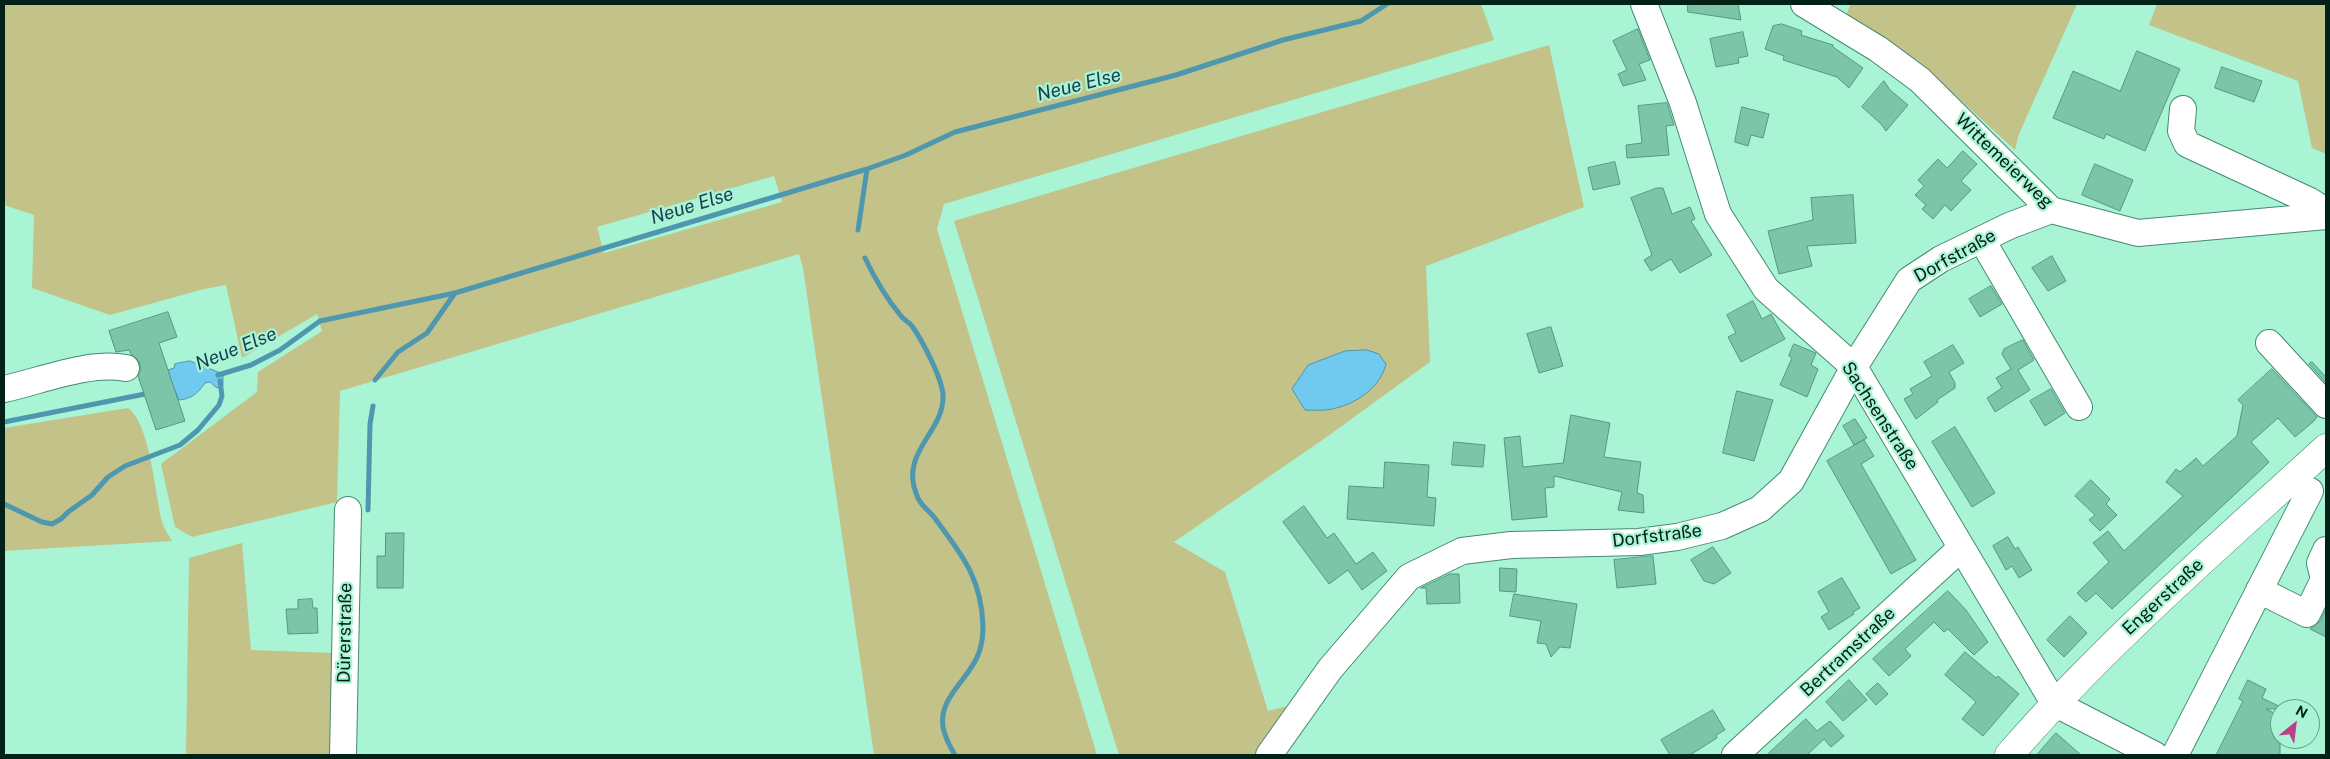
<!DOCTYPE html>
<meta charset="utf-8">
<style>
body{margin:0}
#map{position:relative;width:2330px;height:759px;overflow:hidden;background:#aaf4d6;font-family:"Public Sans",sans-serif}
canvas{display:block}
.frame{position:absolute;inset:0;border:5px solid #022117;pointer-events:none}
.north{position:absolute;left:2270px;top:699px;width:50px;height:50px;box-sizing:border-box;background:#aaf4d6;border:1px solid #67a08a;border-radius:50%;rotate:29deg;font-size:14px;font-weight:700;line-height:20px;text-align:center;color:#022117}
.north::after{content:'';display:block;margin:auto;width:18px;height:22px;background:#bd3e8a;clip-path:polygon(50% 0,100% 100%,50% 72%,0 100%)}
</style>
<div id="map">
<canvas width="2330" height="759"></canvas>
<div class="frame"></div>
<div class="north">N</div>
</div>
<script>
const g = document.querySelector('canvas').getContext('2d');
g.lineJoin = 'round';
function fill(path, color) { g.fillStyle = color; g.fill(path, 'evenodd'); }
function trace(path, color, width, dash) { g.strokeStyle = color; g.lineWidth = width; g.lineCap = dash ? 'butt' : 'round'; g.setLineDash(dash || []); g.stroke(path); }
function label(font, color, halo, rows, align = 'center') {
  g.font = font + ' "Public Sans",sans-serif'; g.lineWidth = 4.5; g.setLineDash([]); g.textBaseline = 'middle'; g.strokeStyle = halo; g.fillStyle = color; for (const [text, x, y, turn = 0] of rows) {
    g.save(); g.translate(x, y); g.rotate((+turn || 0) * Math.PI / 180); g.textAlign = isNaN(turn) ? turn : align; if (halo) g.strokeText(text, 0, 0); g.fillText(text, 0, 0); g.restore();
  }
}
fill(new Path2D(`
 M4,4h1477l13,36 -550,164 -7,25 160,526h-223l-71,-487 -4,-14 -459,137 -3,111 -145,35 -17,-10 -14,-63 96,-72 1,-20 64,-41 -5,-17 -75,44 -16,-73 -22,4 -94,26 -78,-27 2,-73 -30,-10zM774,176l8,26 -178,51 -7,-26z
 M1851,4h226l-58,130 -4,16 -97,-89 -73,-44z
 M2157,4h169v150l-14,-6 -14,-67 -149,-56z
 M1549,45l35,162 -158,59 4,96 -102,74 -154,106 51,30 43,139 54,-14 -41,58h-162l-165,-534z
 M128,408c22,15 27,86 34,113 1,7 7,14 10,20l-168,10v-123z
 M242,543l9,107 83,3 -1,102h-147l3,-197z`), '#c2c289');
const water = new Path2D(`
 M1367,350l12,4 7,10c-6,24 -30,40 -54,45 -8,2 -18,1 -27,1l-13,-21 16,-24 37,-14z
 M190,361l33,13v12l-6,2 -7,-6 -5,1c-7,10 -13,16 -26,17l-4,-10 -19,5 14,-17 -2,-8 6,-2 1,-4z`);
fill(water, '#70c9ef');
trace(water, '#4f97ae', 1);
trace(new Path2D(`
 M858,230l9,-61
 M865,258c9,19 22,41 36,58 3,4 8,6 11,10 10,14 30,52 31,69 2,36 -43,57 -27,98 3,11 11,16 18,24 27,37 47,59 49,108 0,9 -1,21 -5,30 -9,24 -40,43 -35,72 2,10 7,20 12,28
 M218,375l33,-10 29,-15 40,-29 135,-28 412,-124 39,-14 49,-23 221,-57 107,-35 78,-19 26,-17
 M375,380l23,-28 29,-19 28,-40
 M4,422l146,-29
 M4,504l38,18 10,2 9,-5 7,-7 24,-17 16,-18 17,-11 55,-21 18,-15 21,-25 3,-9 -2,-15
 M368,510l2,-86 3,-18`), '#4f97ae', 5);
const building = new Path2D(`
 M1688,4h50l3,16 -53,-8z
 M1782,24l20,7 -1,4 32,10v2l30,21 -14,20 -12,-11 -54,-17 1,-4 -19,-7 8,-23z
 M1638,29l12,31 -11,4 7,16 -23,6 -5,-12 9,-4 -14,-29z
 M1743,32l5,24 -10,2 1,5 -23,4 -6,-28z
 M2137,51l43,18 -35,82 -39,-17 -2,5 -51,-21 20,-47 47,20z
 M2222,67l40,14 -8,21 -39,-14z
 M1884,81l6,9 18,15 -22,26 -5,-7 -19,-17z
 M1667,103l7,22 -8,1 3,29 -42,3 -1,-13 16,-2 -4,-37z
 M1742,107l27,7 -6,24 -12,-3 -3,11 -13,-4z
 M1963,151l14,13 -16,17 10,9 -20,21 -6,-6 -12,14 -11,-10 4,-4 -11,-10 9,-9 -6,-6 20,-21 9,9z
 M1615,162l5,22 -27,6 -5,-22z
 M2095,164l38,16 -13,31 -38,-16z
 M1657,188h6l9,26 18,-7 5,12 -4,2 21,34 -32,18 -9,-14 -20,12 -7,-11 8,-5 -21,-57z
 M1853,195l3,48 -49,3 5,20 -33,8 -11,-43 45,-11 -2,-22z
 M2052,256l14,25 -18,10 -16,-23z
 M1991,286l11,18 -22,13 -11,-18z
 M1753,301l9,18 9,-5 14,25 -44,23 -13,-25 8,-4 -9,-18z
 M168,312l9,25 -18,6 26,78 -29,9 -18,-54 3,-7 -2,-8 -8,-7 -2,-4 -13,2 -7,-21z
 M1551,327l12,39 -24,7 -12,-39z
 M2023,340l11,20 -16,10 12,20 -35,22 -8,-14 15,-10 -6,-10 15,-9 -9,-15 2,-5z
 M1794,344l22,9 -5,12 7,4 -11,28 -27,-12 12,-27 -3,-2z
 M1953,345l11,18 -15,9 6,11v5l-18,12 1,2 -22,17 -12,-20 9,-5 -3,-5 22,-13 -8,-14z
 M2312,362l14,15v6l-17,-19z
 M2272,369l45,48 -3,4 -19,16 -17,-19 -27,24 18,20 -7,7 -150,140 -16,-16 -10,9 -9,-9 32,-31 -16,-19 15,-12 16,20 59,-55 -17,-14 10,-13 4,3 16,-14 7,8 34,-30 6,-31 -5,-5z
 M2051,389l14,24 -20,13 -15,-25z
 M1737,391l36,9 -19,61 -31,-8z
 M1571,415l39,8 -6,34 37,5 -4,31 6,2 1,18 -26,-3 4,-18 -68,-16v11l-9,1 2,29 -35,3 -8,-82 16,-2 3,31 40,-4z
 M1855,419l12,19 -13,7 -11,-19z
 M1955,427l40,66 -23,14 -40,-65z
 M1864,440l10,16 -13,8 55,96 -25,14 -64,-113z
 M1454,442l31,3 -2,22 -31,-2z
 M1385,462l44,3 -2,32 9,1 -2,28 -87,-7 2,-33 34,2z
 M2091,480l19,19 -4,5 11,11 -17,16 -11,-11 6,-5 -20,-19z
 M1304,506l23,32 7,-5 22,31 17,-12 14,19 -25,19 -14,-20 -19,14 -46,-62z
 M386,533h18l-1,55h-26v-32h8z
 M2008,537l7,12 3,-2 14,23 -13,8 -7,-12 -6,4 -13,-24z
 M1713,547l18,26 -17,11 -10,-3 -13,-21z
 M1653,556l3,28 -39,4 -3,-28z
 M1500,568l17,1 -1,23 -16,-1z
 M1450,574h9l1,29 -33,1 -1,-16h-5z
 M1842,578l18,30 -7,4 1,2 -25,16 -8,-13 8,-5 -11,-20z
 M1948,591l18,19 22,32 -14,13 -26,-26 -4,3 -10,-10 -29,27 6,7 -22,20 -16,-17z
 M1514,594l63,10 -7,44 -10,-1 -9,10 -5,-13 -9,-1 4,-22 -31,-5z
 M312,599l1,9h4l1,25 -30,1 -2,-25h12v-9z
 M2326,609v28l-16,-8 10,-8z
 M2070,616l17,17 -23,24 -17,-17z
 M1965,652l31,26 2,-2 21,18 -36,42 -21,-17 14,-17 -31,-27z
 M1849,680l18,20 -24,21 -17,-19z
 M2248,680l18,9 -4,9 23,11h-19l14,7v39h-64l27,-54 -4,-2z
 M1878,683l10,11 -12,11 -10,-11z
 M1713,710l12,20 -9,5 1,3 -27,17h-20l-9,-15z
 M1806,719l11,12 13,-10 14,15 -13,11 -7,-8 -17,16h-40z
 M2056,733l25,22h-44z`);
fill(building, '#7cc5a9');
trace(building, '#519a7f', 1);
const minor = new Path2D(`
 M1644,4l39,99 35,111 48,75 88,78 200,336 101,52
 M1804,4l74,45 42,31 131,130 87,23 188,-17
 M2183,109l-2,22 6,13 123,57 16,10
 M1982,240l97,167
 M2269,343l57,62
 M4,389c37,-8 85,-28 122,-21
 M2259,590l48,24 17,-35 -4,-16 6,-13
 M343,755l5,-245
 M1269,755l61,-86 79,-92 53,-26 49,-6 128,-3 38,-5 45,-11 38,-17 31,-28 63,-114 55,-87 32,-21 68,-33 42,-16
 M1735,755l226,-207
 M2175,755l135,-264`);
const major = new Path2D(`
 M2009,755c96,-111 208,-207 317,-307`);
trace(minor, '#428b71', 28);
trace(major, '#428b71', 29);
trace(minor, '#fff', 26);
trace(major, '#fff', 28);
label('18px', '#022117', '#aaf4d6', [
 ["Wittemeierweg",2004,161,44],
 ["Dorfstraße",1955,256,-29],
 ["Sachsenstraße",1880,416,57],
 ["Dorfstraße",1657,536,-7],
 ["Engerstraße",2163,597,-43],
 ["Dürerstraße",345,633,-89],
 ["Bertramstraße",1848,652,-43]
]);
label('italic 19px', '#163e4e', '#aaf4d6', [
 ["Neue Else",1079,85,-14],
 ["Neue Else",692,206,-17],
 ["Neue Else",236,349,-22]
]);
</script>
